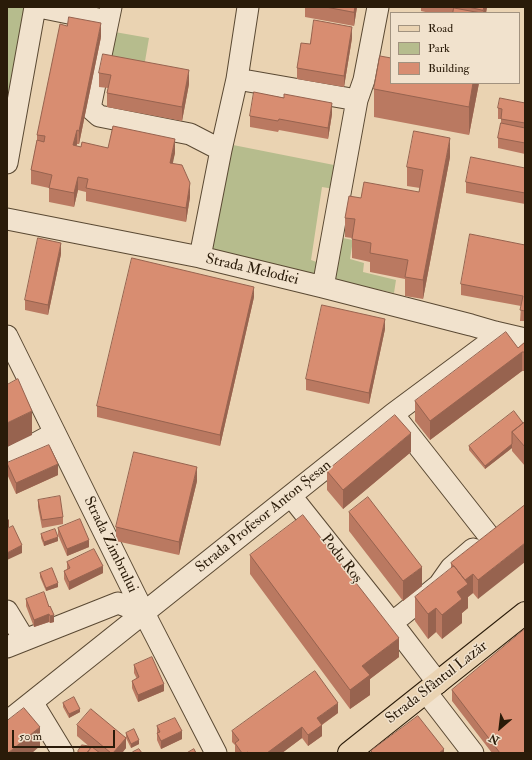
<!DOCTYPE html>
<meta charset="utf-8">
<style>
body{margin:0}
#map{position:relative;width:532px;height:760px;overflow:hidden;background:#ead3b2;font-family:"IM FELL Double Pica",serif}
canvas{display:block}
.frame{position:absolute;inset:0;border:8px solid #2a1b09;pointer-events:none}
.legend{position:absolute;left:390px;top:12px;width:130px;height:72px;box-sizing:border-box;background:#f1e2cd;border:1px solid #a1927f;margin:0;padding:5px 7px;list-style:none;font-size:12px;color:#2a1b09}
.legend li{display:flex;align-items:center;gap:8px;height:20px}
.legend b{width:20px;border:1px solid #a1927f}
.north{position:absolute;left:480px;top:708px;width:40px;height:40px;-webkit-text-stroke:3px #f1e2cd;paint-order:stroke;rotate:208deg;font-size:11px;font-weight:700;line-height:16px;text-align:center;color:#2a1b09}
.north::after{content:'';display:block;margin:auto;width:14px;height:18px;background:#2a1b09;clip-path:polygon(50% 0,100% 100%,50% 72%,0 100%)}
.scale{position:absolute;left:12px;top:730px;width:103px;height:18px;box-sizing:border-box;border:2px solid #2a1b09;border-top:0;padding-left:5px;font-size:12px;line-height:14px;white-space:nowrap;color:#2a1b09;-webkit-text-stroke:3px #f1e2cd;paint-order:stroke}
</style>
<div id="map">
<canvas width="532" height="760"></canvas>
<div class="frame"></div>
<ul class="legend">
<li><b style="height:5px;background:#ead3b2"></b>Road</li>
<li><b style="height:11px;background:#b6bc8d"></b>Park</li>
<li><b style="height:11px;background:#d88d71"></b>Building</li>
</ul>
<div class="north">N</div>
<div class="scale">50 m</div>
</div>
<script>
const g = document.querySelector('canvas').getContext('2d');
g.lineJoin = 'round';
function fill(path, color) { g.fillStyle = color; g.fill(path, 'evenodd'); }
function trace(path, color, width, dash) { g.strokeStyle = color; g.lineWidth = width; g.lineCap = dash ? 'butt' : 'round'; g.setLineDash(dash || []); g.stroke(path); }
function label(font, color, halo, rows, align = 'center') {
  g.font = font + ' "IM FELL Double Pica",serif'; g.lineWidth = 3; g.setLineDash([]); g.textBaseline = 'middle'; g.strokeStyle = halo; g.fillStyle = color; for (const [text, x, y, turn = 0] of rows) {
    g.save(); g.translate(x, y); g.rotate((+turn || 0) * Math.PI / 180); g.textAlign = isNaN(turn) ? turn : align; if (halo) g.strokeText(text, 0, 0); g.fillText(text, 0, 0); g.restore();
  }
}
fill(new Path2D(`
 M7,7h24l-21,95 -3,-1z
 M109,31l40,7 -6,35 -40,-8z
 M228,144l111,22 -5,23 -12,-2 -11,73 11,4 -12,13 -102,-25z
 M337,237l16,3 -3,19 14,4 -1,9 33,8 -2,13 -58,-13 -5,-11z`), '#b6bc8d');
const minor = new Path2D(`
 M39,7l69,14
 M111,7l-21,101 9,8 91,18 31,16
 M237,79l120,21
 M7,163l28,-156
 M7,219l193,38 123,30 148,38 24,7 30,7
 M200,257l21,-107 16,-71 11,-72
 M323,287l34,-187 7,-20 14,-73
 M7,336l137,277 72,140
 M393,414l96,122
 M7,459l48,-26
 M291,496l101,127 46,60
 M7,611l17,28
 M392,623l47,-38 12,-17 22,-19
 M7,647l111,-44 26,10
 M426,692l47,61
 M32,702l31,51
 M7,722l386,-308 101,-75 1,-7`);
const major = new Path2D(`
 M349,753l176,-140`);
trace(minor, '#5a4933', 23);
trace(major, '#2a1b09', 24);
trace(minor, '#f1e2cd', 21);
trace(major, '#ead3b2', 22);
fill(new Path2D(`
 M299,7h58l-3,19 -49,-9v-9z
 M421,7h66l-1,6h-56l-9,-2z
 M101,37l-22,107h-2l-1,2 5,1 27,1 67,5 -3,10 18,34 -4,25 -100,-21v-9l-8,-2 -4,17 -25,-5v-14l-18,-4v-14l6,-30v-5z
 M352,38l-8,49 -47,-8v-11l13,-24z
 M99,73l90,11 -7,37 -75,-14v-14l1,-5 -9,-1z
 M479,83l-10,52 -95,-18v-28z
 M525,103v51l-27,-6v-10l3,-15v-4h-3v-11z
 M332,114l-4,25 -49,-9 -1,2 -28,-5v-11z
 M450,157l-27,142 -18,-3v-17l-35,-7v-10l-18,-4v-20l-7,-1v-19l16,-20 58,-6 1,-4 -13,-2v-19z
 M525,168v36l-59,-11v-11z
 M525,245v76h-5l1,-15 -60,-11v-11z
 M61,254l-13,61 -23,-5v-10z
 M254,297l-34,149 -123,-29v-11z
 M385,329l-16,75 -63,-14v-11z
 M525,342v29h-3l-92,69 -15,-19v-20l103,-53z
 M525,422v44l-13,-15v-3l-27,21 -16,-19v-4l54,-23z
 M411,452l-68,57 -16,-19v-19z
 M7,463l51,12 -42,19 -9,-20z
 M197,481l-18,74 -63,-14v-14z
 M38,500l25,17v7l-21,4 -4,-21z
 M525,505l-47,94 -5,-6 -5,4v11l-6,5v10l-20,16 -6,-7 -8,7 -13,-18v-24l36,-28v-6z
 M349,512l73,74 -19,15 -54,-70z
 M58,528l31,19 -22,9 -9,-21z
 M41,534l17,7 -14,5 -3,-8z
 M250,555l149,102 -29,22v16l-20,14 -100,-135z
 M67,562l36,11 -34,17 -5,-11v-8l3,-1z
 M40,573l18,14 -12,4 -6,-14z
 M26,599l23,8 5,15 -4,1 -1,-1 -15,5 -8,-21z
 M134,665l30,26 -26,11 -6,-14v-7l5,-2 -3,-6z
 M452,690l73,63h-33l-40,-52z
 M63,703l17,9 -11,6 -6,-11z
 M338,713l-16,12v11l-14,10 -6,-8 -20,15h-47v-8l-3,-3v-11z
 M77,725l49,12v-4l13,11 -8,4 -5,-10v10l-4,5h-44v-2l12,-2 1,-1 -14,-12z
 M157,726l25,13 -21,10 -4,-9z`), '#ba7961');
fill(new Path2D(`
 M355,7h2l-3,19v-14z
 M484,7h3l-1,6h-3z
 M101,23v14l-22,107v-13z
 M352,27v11l-8,49v-11z
 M189,70v14l-7,37v-14z
 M473,83h6l-10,52v-28z
 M332,103v11l-4,25v-11z
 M77,130v14l-4,15v-14z
 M450,138v19l-27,142v-19z
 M175,139v14l-5,24v-14z
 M78,177v13l-4,17v-14z
 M190,183v14l-4,25v-14z
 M61,243v11l-13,61v-10z
 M254,287v10l-34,149v-11z
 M385,319v10l-16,75v-11z
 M522,352v19l-92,69v-19z
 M32,411v24l-25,12v-24z
 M411,433v19l-68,57v-19z
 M512,444v4l-27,21v-3z
 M58,464v11l-42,19v-11z
 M197,467v14l-18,74v-13z
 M9,519v8l-2,1v-7z
 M58,537v4l-14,5v-4z
 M89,540v7l-22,9v-7z
 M525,543v19l-47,37v-19z
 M22,545v8l-15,7v-7z
 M103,566v7l-34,17v-8z
 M422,567v19l-19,15v-20z
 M473,574v19l-5,4v11l-6,5v10l-20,16v-24l23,-35z
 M58,583v4l-12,4v-3z
 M436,608v24l-8,7v-25z
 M49,614v8l-15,5v-7z
 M54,615v7l-4,1v-7z
 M399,638v19l-29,22v16l-20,14v-19l12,-24z
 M164,684v7l-26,11v-7z
 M338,703v10l-21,15v-10z
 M80,709v3l-11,6v-4z
 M322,725v11l-14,10v-11z
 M40,727v19l-8,7h-24z
 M302,727v11l-20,15h-15z
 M182,731v8l-21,10v-8z
 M126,738v10l-4,5h-9z
 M139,740v4l-8,4v-4z
 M444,749v4h-5z`), '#97634f');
const building = new Path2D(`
 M326,7h29l-1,5z
 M469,7h15l-1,3z
 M454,8l27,5h-28z
 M69,17l32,6 -22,108 -2,-1 -4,15 8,2 1,-5 26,6 5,-22 62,13 -5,24 12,2 8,18 -4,25 -100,-20 2,-9 -10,-2 -4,16 -25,-5 3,-13 -21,-5 6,-30 7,2 1,-6 -8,-1 23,-111 7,2z
 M314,20l38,7 -8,49 -47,-8 4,-25 9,1z
 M103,54l86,16 -7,37 -75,-14 4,-18 -12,-2z
 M380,56l11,2v25h82l-4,24 -95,-18z
 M254,92l30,6v-4l48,9 -4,25 -49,-9 -1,2 -28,-5z
 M500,98l25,5v20l-24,-4 1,-10 -4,-1z
 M501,123l24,5v15l-27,-5z
 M414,131l36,7 -27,142 -18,-3 3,-17 -38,-7 1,-10 -19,-4 3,-20 -10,-1 4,-22 12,2 3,-16 55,10 4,-22 -16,-3z
 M471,157l54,11v25l-59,-11z
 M470,234l55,11v66l-5,-1 3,-14 -62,-12z
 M38,238l23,5 -13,62 -23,-5z
 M132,258l122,29 -34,148 -123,-29z
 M322,305l63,14 -16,74 -63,-14z
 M506,332l12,16 7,-6v10h-3l-92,69 -15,-20z
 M18,379l14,32 -25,12v-38z
 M514,411l9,12 -11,9v12l-27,22 -16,-20z
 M395,415l16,18 -68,57 -16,-19z
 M525,422v25l-13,-15z
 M49,445l9,19 -42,19 -9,-20z
 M134,452l63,15 -18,75 -63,-15z
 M60,496l3,21 -21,3 -4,-20z
 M368,497l54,70 -19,14 -54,-69z
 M525,505v38l-47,37 -5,-6 -8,6 -11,-14v1l-3,-4z
 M303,515l96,123 -37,28 8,9 -20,15 -100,-135z
 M80,519l9,21 -22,9 -9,-21z
 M13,526l9,19 -15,8v-24z
 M55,529l3,8 -14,5 -3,-8z
 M94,549l9,17 -34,16 -5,-11 6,-3 -3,-6z
 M454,566l14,18 -11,8 5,7 -20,16 -6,-7 -8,6 -13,-17z
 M52,568l6,15 -12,5 -6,-15z
 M44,592l5,15 1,-1 4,9 -4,1 -1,-2 -15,6 -8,-21z
 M525,629v124h-25l-48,-63z
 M152,657l12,27 -26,11 -6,-14 7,-4 -5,-12z
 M315,671l23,32 -21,15 5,7 -14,10 -6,-8 -35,26h-18l-1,-1 -2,1h-4l-7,-10 4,-3 -7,-9z
 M74,697l6,12 -11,5 -6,-11z
 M24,708l16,19 -32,26h-1v-32z
 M91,709l35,29 -13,15h-2l-34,-28z
 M418,716l26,33 -5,4h-66l-2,-2z
 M175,718l7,13 -21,10 -4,-8 3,-1 -3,-6z
 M134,729l5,11 -8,4 -5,-11z
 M82,745l7,1 1,3 -3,4h-9v-2z
 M92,747l8,6h-13z
 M139,749l3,4h-8l-1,-1z
 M194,749l2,4h-9z`);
fill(building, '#d88d71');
trace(building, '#97634f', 1);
label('15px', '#2a1b09', '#f1e2cd', [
 ["Strada Melodiei",252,270,13],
 ["Strada Profesor Anton Șesan",264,517,-39],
 ["Strada Zimbrului",110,545,64],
 ["Podu Roș",341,559,52],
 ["Strada Sfântul Lazăr",437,683,-38]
]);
</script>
